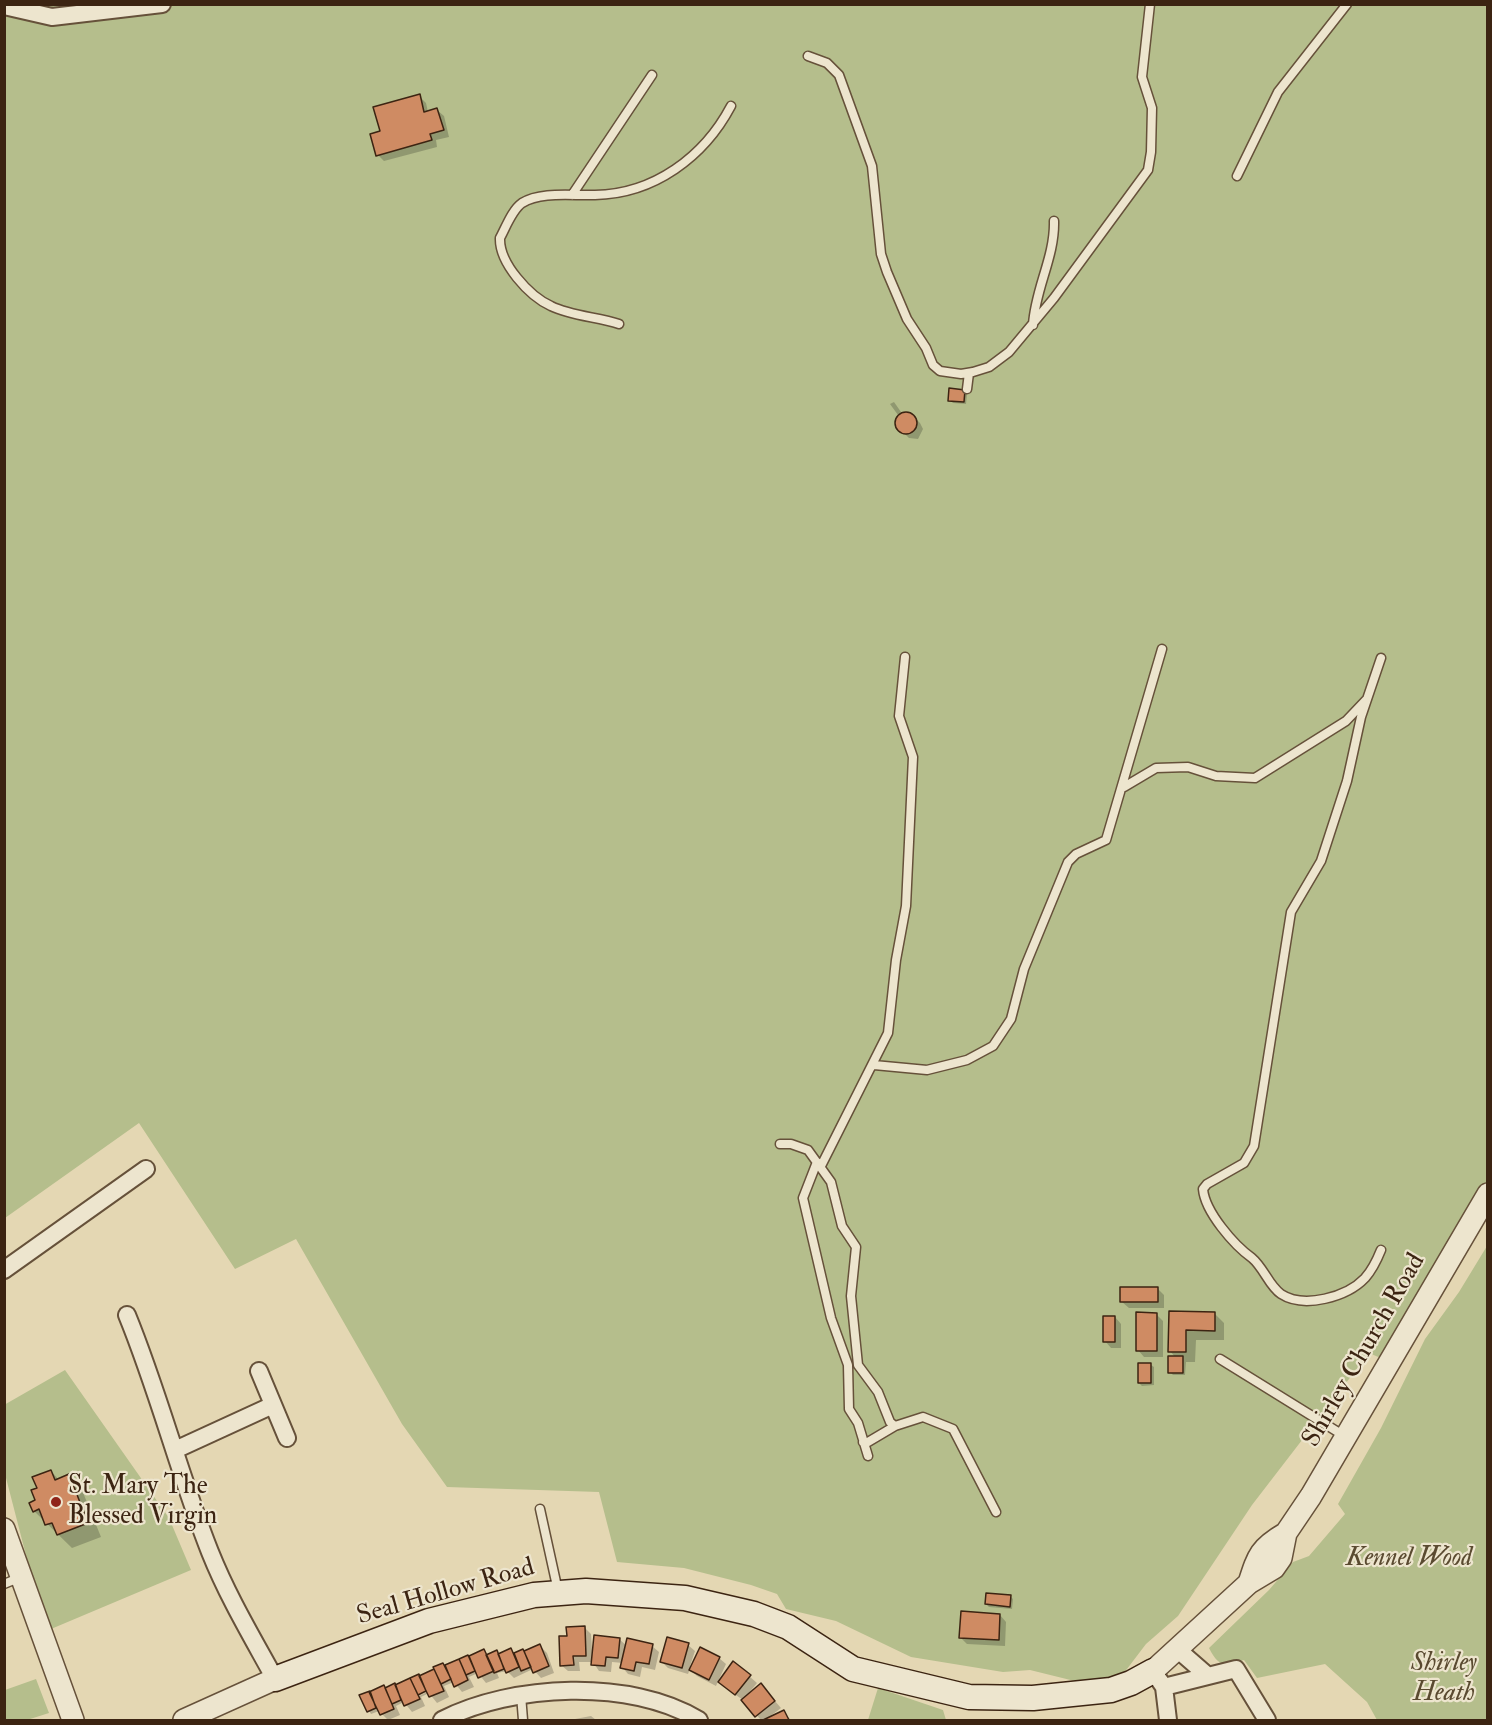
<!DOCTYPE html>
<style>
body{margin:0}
#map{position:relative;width:1492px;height:1725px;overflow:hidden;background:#e4d7b3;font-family:"IM FELL Double Pica",serif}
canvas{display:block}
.frame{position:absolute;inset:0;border:6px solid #3c2412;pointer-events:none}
</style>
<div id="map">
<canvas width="1492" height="1725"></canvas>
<div class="frame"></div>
</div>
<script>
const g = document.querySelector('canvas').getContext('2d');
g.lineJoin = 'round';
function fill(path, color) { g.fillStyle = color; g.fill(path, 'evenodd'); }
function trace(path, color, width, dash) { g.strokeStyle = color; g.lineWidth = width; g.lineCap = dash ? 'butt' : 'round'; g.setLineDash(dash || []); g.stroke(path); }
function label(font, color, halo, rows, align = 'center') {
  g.font = font + ' "IM FELL Double Pica",serif'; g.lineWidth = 4.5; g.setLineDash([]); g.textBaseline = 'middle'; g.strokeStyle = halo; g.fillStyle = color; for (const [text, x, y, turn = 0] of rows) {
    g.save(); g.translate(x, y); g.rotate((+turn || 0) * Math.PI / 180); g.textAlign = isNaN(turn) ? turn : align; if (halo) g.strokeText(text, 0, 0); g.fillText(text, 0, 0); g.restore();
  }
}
fill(new Path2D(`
 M5,5h1482v1177l-104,177 -14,-6 -117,152 -74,111 -32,28 -35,46 -81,-20 -27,2 -92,-15 -75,-36 -50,-12 -9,-15 -26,-9 -67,-17 -67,-6 -18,-70 -152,-5 -45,-63 -106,-185 -61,30 -96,-146 -134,95z
 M1487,1246v474h-110l-10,-18 -42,-38 -68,14 -13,-18c-21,4 -24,9 -35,-12l60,-58 24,-28 16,-6 36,-42 -7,-10 43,-76 44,-89 34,-47z
 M65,1370l104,148 22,52 -140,59 -23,-66 -23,-89 -1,-69z
 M36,1679l13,34 -22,7h-22v-30z
 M878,1688l65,22 3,10h-78z`), '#b5be8c');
fill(new Path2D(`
 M419,96l7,7 2,9 9,-2 7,6 5,21 -13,3 1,7 -53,14 -6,-6 4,-23z
 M964,391l3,3 -1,10 -13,-1 -3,-3z
 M894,402l7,10 -3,3 -8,-11z
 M904,415l9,1 7,7 3,6 -5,10 -9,-1 -11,-11 1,-9z
 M1158,1289l6,6v13h-35l-7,-6z
 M1170,1313h44l10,10v17h-28l-1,22h-9l-1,13h-12l-3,-3 6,-14 -6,-7z
 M1156,1314l7,7v36h-19l-6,-7z
 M1115,1317l6,7v24h-10l-6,-7z
 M1151,1365l3,2v18l-12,1 -3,-3z
 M51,1471l8,9 9,-4 14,14 19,47 -29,11 -38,-37 5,-22z
 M1010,1596l3,3 -1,10 -23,-2 -3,-3z
 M1000,1615l6,7 -1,24 -38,-2 -7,-7z
 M585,1628l6,6 1,16 27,-11 8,7h25l7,6 -4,18 -13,-3 -2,10 -12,-3 -6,-7 1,-4 -11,-1 -1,10 -12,-1 -6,-9h-14l1,9h-12l-7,-6 7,-27z
 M688,1645l7,6 -5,15 29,-8 7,6 -10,22 -19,-10 -7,-7 -2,5 -20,-6 -6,-6z
 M540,1646l7,7 7,20 -13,5 -8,-9 -19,9 -7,-7 -10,2 2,5 -13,5 -8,-10 -9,4 5,10 -12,5 -8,-10 -10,4 5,11 -12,6 -8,-10 -8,4 4,9 -13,6 -8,-10 -8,4 4,9 -12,5 -9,-9 -8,3 -10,-18 59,-19 23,-12 2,2 14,-6 4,4 6,-8 15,-6 5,5 22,-6 5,4zM427,1689v3l-10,5 -2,-3z
 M734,1663l23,20 -9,11 19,-2 14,16 -13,10 15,-6 8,8h-30l-18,-20 -17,-12z
 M591,1716l5,4h-21v-1z`), '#0003');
const building = new Path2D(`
 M420,94l4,18 13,-4 7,22 -14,4 2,6 -56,16 -6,-22 10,-3 -7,-24z
 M949,388l16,2 -1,12 -16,-1z
 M895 423a11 11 0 1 1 22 0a11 11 0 1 1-22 0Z
 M1120,1287h38v15h-38z
 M1169,1311l46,1v19l-29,-1v22h-18z
 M1136,1312l21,1v38h-21z
 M1103,1316h12v26h-12z
 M1168,1356h15v17h-15z
 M1138,1363h13v20h-13z
 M51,1470l4,10 14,-6 19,49 -31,12 -5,-12 -7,2 -6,-16 -6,3 -4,-9 6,-3 -4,-10 6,-2 -5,-11z
 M986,1593l25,2 -1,12 -25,-3z
 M961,1611l39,3 -1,26 -40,-2z
 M585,1626l1,30h-13l1,9 -14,1 -1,-30h8l-1,-9z
 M594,1635l26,3 -2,20 -12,-1 -1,9 -14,-1z
 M667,1637l22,6 -7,25 -22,-6z
 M627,1638l26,6 -4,20 -13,-2 -2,9 -14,-3z
 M540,1644l9,22 -16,7 -9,-22z
 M700,1647l20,10 -11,23 -20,-10z
 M511,1648l8,19 -13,6 -8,-19z
 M484,1649l10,22 -16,7 -9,-22z
 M523,1649l8,18 -10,4 -7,-18z
 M497,1650l7,19 -10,4 -8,-18z
 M468,1655l7,16 -9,4 -7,-16z
 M459,1659l9,21 -14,7 -9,-22z
 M733,1661l18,14 -16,20 -17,-13z
 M443,1663l8,16 -10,5 -8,-17z
 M434,1669l10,22 -15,6 -10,-21z
 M419,1674l7,17 -8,4 -8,-17z
 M410,1678l10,21 -16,7 -9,-21z
 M395,1683l6,17 -9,4 -7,-16z
 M761,1683l14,18 -20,16 -14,-17z
 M384,1685l10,24 -14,6 -11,-23z
 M370,1691l6,17 -9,4 -8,-17z
 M784,1710l5,10h-26z`);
fill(building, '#cf8b63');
trace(building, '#3c2412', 1.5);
const service = new Path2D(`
 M808,56l19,7 12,12 33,91 9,88 6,18 20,47 19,29 7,17 7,6 21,3 12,-2 16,-5 20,-15 45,-54 94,-128 3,-18 1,-44 -10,-31 8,-73
 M1237,176l41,-84 69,-88
 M572,195l80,-120
 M619,324c-21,-7 -48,-8 -68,-18 -22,-10 -52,-43 -51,-68 6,-11 12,-28 22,-35 19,-12 51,-7 73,-8 59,-1 109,-38 136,-89
 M1033,325c2,-36 22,-68 21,-104
 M967,389l2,-16
 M1381,658l-20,59 -14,64 -26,80 -30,51 -37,234 -10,17 -37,21 -4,5c2,23 31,56 49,69 12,10 17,28 29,36 23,15 66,3 84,-16 8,-9 12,-18 16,-28
 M1124,787l32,-19 32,-1 28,9 39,2 91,-57 20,-21
 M874,1065l53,5 40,-10 26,-14 18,-27 13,-50 44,-107 8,-8 30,-14c19,-63 37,-127 56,-191
 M780,1144h11l17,6 23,32 11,44 14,21 -5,49 7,69 20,27 12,30 5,4 28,-9 30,12 43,83
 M817,1162l-14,36 28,120 17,47 1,44 9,14 10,33
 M821,1166l67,-133 8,-73 10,-54 7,-149 -14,-41 6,-59
 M1220,1359l126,78
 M863,1442h5l27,-16
 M540,1509l18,82
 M4,1584l17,-7
 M521,1695l2,25`);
const minor = new Path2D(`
 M4,6l48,11 110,-13
 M4,1270l142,-101
 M127,1315c32,78 52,159 83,237 18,45 42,85 65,127
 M259,1371l28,67
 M175,1450l98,-45
 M1177,1649l31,27
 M1153,1671l11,16 72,-18 31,51
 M1164,1687l4,33
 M442,1720c70,-36 188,-42 257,0`);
const tertiary = new Path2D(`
 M4,1529l69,191
 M1249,1583c9,-28 11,-35 37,-50
 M1153,1671l96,-88 25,-15 7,-10 5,-25 25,-37 177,-302
 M184,1720l91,-41`);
const secondary = new Path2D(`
 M275,1679l154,-58 105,-26 52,-4 99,7 69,16 34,13 65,42 116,28 64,1 78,-8 20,-7 22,-12`);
trace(service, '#66513a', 11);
trace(minor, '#66513a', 20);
trace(tertiary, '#66513a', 24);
trace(secondary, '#3c2412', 27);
trace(service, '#ede5ce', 8);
trace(minor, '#ede5ce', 16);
trace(tertiary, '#ede5ce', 21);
trace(secondary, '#ede5ce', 24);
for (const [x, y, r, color] of [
 [56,1502,6,"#8f2418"]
]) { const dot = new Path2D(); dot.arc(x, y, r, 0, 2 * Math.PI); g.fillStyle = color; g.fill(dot); trace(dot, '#ede5ce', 2); }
label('26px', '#3c2412', '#ede5ce', [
 ["Shirley Church Road",1365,1351,-60],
 ["Seal Hollow Road",446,1593,-16]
]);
label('26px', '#3c2412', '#ede5ce', [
 ["St. Mary The",68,1487],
 ["Blessed Virgin",68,1517]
], 'left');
label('italic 26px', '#5a4a30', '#ede5ce', [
 ["Kennel Wood",1409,1559],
 ["Shirley",1444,1664],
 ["Heath",1444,1694]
]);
</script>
